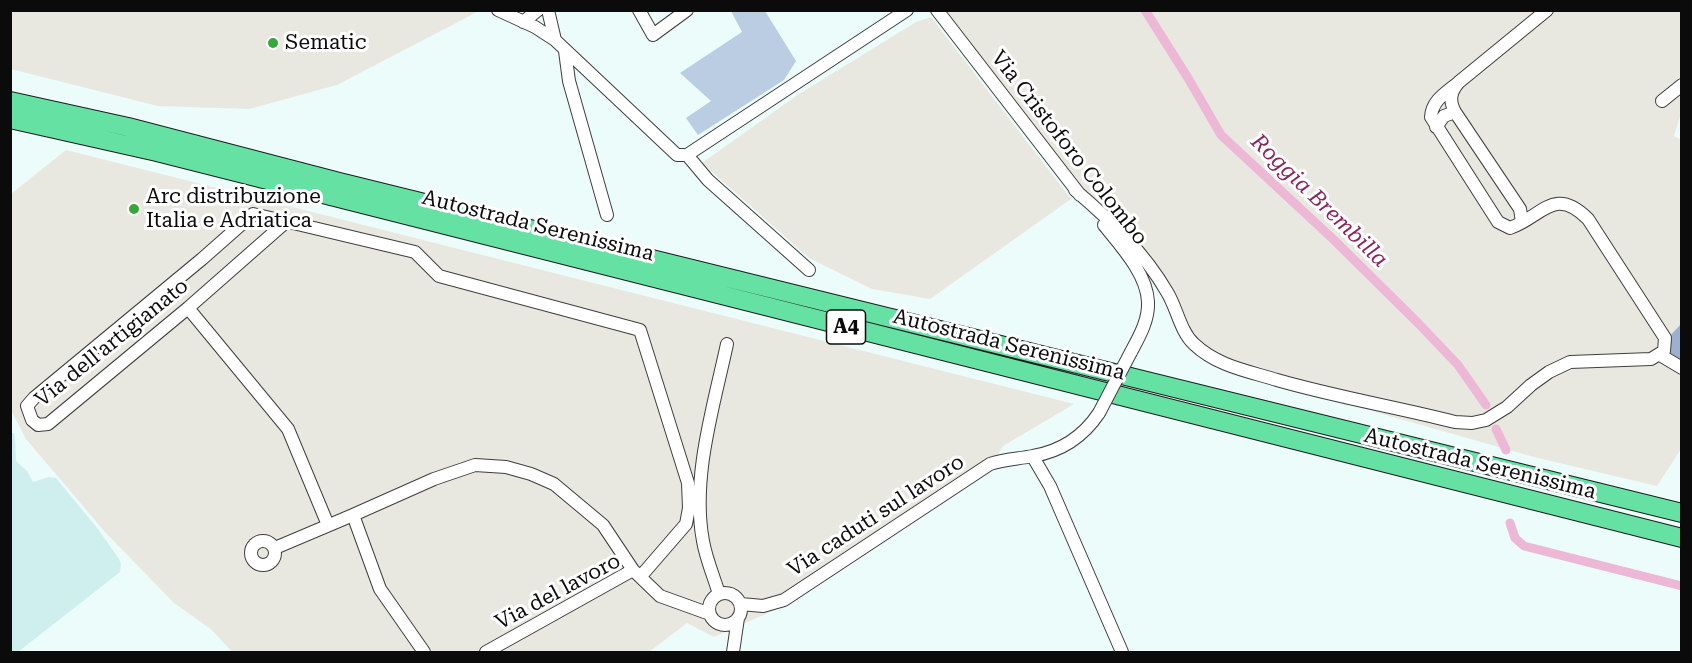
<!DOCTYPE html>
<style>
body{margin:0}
#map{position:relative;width:1692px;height:663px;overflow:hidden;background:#ecfcfa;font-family:"Roboto Serif",serif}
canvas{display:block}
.frame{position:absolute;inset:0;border:12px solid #0b0b0b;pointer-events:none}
</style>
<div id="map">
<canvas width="1692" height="663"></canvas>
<div class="frame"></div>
</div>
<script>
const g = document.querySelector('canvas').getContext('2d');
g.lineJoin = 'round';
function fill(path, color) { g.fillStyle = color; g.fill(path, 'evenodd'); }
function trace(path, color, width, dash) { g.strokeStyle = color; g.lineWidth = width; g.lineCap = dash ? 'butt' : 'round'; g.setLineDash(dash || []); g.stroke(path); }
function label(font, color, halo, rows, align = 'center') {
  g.font = font + ' "Roboto Serif",serif'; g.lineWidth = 6; g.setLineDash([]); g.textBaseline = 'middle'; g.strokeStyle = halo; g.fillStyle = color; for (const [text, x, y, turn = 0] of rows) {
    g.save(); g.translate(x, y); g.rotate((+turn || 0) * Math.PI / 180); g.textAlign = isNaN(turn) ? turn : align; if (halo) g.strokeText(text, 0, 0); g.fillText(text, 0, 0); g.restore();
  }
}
fill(new Path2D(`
 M10,11l1,-1 468,1 -142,74 -88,24 -91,-3 -147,-37z
 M945,11h736v102l-7,23 8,4 -1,184 -15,16 15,32v77l-24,37 -123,-29 -279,-79 -60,-39z
 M931,17l140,182 -141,100 -58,-10 -63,-31 -107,-95 97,-69 117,-72z
 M66,150l1008,254 -71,42 -16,27 -170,113 -29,18 -74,33 -27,-14 -38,29h-417l-20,-22 -38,-27 -69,-71 -79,-93 -15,-29v-216z`), '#e9e8e0');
fill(new Path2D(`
 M11,433h3l1,5 1,23 11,10 6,11 16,-5 7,1 42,51 21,30 2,5 -1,8 -102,80h-8z`), '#cfefee');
fill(new Path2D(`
 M731,11h34l31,50 -12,19 -86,55 -12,-17 25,-17 -31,-28 62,-41z`), '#bacde2');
fill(new Path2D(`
 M1681,324v48l-22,-12 7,-20z`), '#9cb1d0');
trace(new Path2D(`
 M1145,10l43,68 33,57 112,104 85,84 40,42 28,40
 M1496,429l10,21
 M1510,523l5,15 9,8 158,40`), '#edb7d6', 9);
const minor = new Path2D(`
 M498,10l37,17 20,13 122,115h10
 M548,10l7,30
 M639,10l14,25 34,-25
 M937,10l143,185
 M523,22l15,-12
 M565,51l4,30 38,134
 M1662,101l20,-16
 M1436,127l8,-11 11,-4
 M687,155l220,-145
 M687,155l21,25 101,90
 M1075,190c35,30 69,62 92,102 10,16 13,39 27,52 23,22 54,27 83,36 59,17 119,27 178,42l17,1 14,-3 21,-13 24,-22 18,-13 21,-10 81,-3 13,-8 1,-13 -77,-119c-34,-34 -46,-2 -78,9l-12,-6 -67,-105c1,-17 15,-24 28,-35
 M287,221l-99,87 -140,116 -10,1 -6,-5 -5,-14 7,-8 168,-139 51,-45 40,9 122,29 24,24 201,54 48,153 1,25 -3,16 -45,52
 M1522,222l-2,-13 -65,-97c-6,-11 -5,-20 4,-30l88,-72
 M1104,225c17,21 43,49 44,77 1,18 -9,35 -17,50
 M188,308l100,121 40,96
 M1660,355l22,13
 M1033,457l17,29 72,166
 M251 553a12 12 0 1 1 24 0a12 12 0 1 1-24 0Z
 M275,548l78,-33
 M709 609a16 16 0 1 1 32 0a16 16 0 1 1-32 0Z
 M719,594c-5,-17 -13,-35 -16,-53 -12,-63 11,-136 24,-197
 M741,604l22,2 21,-6 206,-136c14,-5 28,-5 43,-8 29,-5 50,-19 66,-43
 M424,652l-44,-63 -27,-74 81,-36 41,-14 31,2 25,7 23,10 49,41 30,45
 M486,652l147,-82 27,26 50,18
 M733,652l5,-34`);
const highway = new Path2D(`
 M10,101l118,26 211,55 1343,331
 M10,119l147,33 1525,386`);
trace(minor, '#3e3e3e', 14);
trace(highway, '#1c1c1c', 20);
trace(minor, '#fff', 12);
trace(highway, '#66e1a4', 18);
const minorBridge = new Path2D(`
 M1099,413l32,-61`);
trace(minorBridge, '#3e3e3e', 14, []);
trace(minorBridge, '#fff', 12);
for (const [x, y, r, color] of [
 [273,43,6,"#36a837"],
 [134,209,6,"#36a837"]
]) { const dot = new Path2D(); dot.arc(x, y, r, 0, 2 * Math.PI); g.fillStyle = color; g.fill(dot); trace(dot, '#fff', 2); }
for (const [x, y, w] of [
 [846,327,39]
]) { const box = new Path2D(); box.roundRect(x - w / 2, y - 17, w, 34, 4.5); g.fillStyle = '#fff'; g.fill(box); trace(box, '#0b0b0b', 1.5); }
label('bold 20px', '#0b0b0b', null, [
 ["A4",846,327]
]);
label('21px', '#0b0b0b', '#fff', [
 ["Sematic",285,43],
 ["Arc distribuzione",146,197],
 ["Italia e Adriatica",146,221]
], 'left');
label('21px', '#0b0b0b', '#fff', [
 ["Via Cristoforo Colombo",1069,148,52],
 ["Autostrada Serenissima",538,226,14],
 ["Via dell'artigianato",112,343,-39],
 ["Autostrada Serenissima",1009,345,14],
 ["Autostrada Serenissima",1480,464,14],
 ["Via caduti sul lavoro",876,516,-33],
 ["Via del lavoro",558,592,-28]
]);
label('italic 22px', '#8b265a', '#fff', [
 ["Roggia Brembilla",1319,201,44]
]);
</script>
